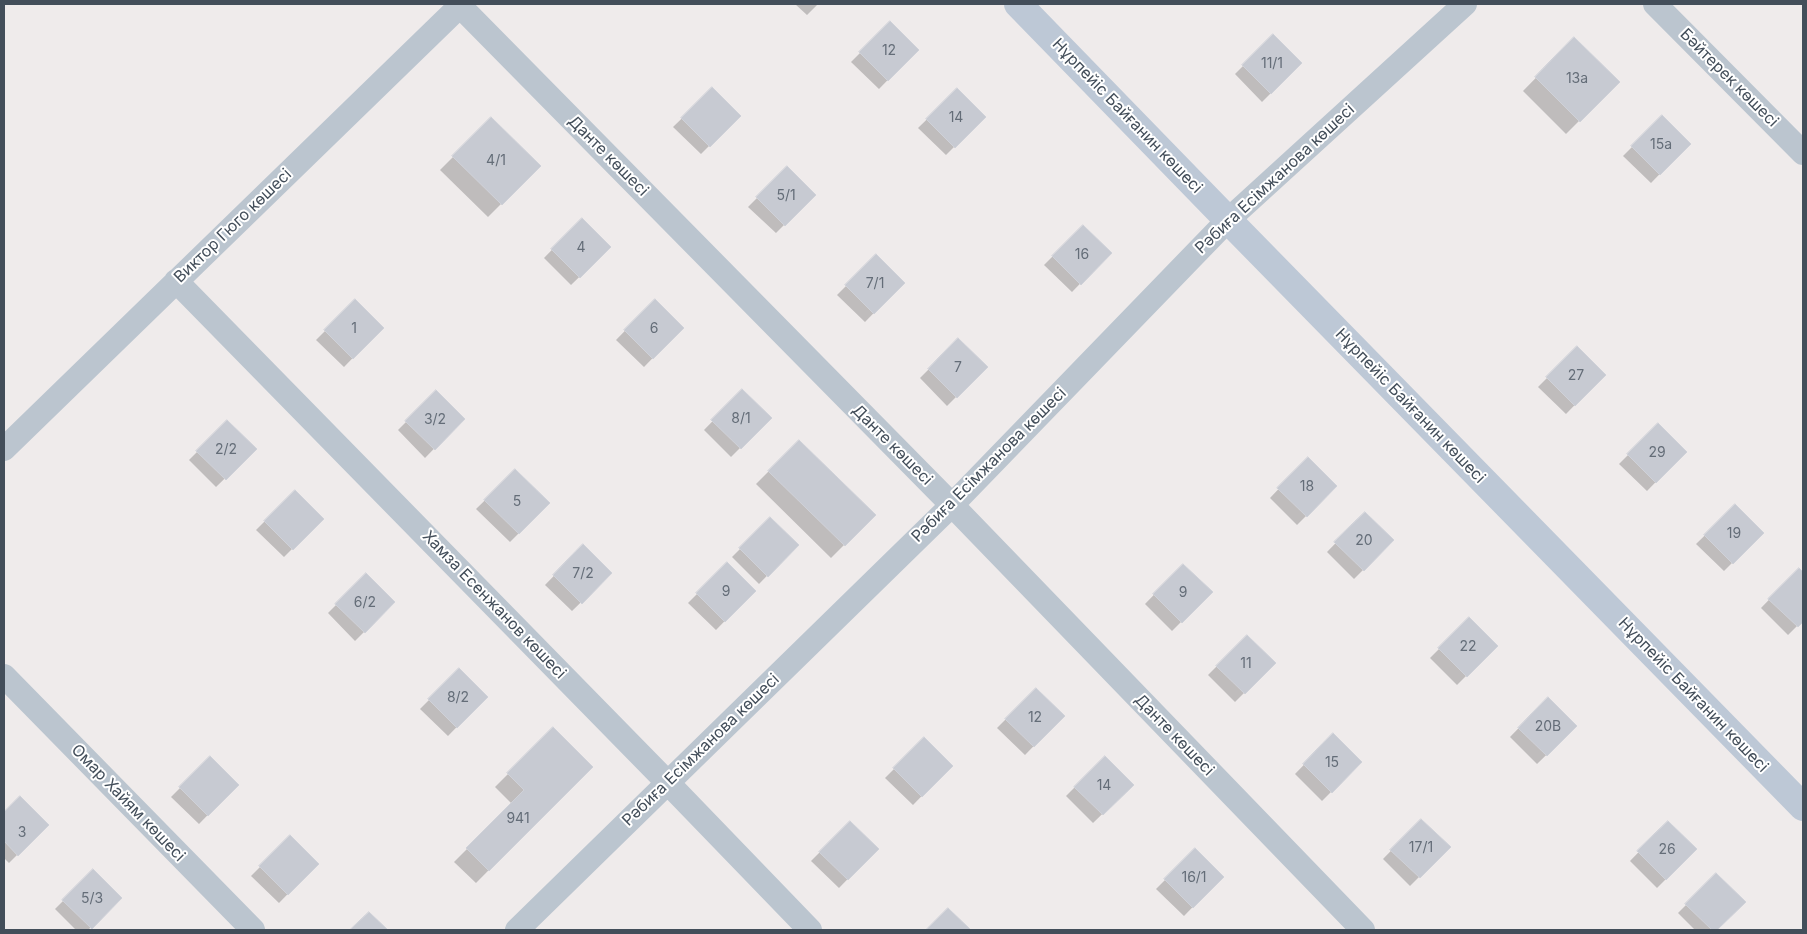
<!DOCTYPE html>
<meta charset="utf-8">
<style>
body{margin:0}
#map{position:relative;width:1807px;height:934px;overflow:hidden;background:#efebeb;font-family:Inter,sans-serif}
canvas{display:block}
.frame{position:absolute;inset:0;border:5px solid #434e5a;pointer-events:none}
</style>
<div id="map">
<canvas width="1807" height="934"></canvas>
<div class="frame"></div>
</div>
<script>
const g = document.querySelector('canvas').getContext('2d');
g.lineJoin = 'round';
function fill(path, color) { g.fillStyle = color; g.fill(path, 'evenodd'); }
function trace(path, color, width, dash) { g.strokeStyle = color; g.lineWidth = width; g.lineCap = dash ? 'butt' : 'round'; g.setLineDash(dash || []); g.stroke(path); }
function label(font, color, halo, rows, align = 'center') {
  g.font = font + ' Inter,sans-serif'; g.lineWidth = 4; g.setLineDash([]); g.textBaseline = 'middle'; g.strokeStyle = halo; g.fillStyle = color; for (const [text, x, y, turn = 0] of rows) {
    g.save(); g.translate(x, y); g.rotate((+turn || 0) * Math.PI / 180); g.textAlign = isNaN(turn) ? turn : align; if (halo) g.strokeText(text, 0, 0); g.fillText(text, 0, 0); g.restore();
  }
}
fill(new Path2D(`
 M795,4h23l-11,11z
 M890,23l27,27 -38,39 -28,-27z
 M1273,36l28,27 -39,39 -27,-28z
 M1574,39l44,43 -52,52 -43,-43z
 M712,89l27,27 -38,38 -28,-27z
 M957,90l27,27 -38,38 -28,-27z
 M1662,117l27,27 -38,39 -28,-27z
 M491,119l48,47 -51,51 -48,-47z
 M787,168l27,27 -38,38 -28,-26z
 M582,219l28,28 -39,38 -27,-27z
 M1083,226l27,27 -38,39 -28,-27z
 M876,256l27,27 -38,39 -28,-27z
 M655,300l27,28 -38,39 -28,-27z
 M355,301l27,27 -38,39 -28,-27z
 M958,340l28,27 -39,39 -27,-28z
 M1577,348l27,27 -38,39 -28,-27z
 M742,391l28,27 -39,39 -27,-27z
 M436,392l27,27 -38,39 -27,-28z
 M227,422l28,27 -39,38 -27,-27z
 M1658,425l27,27 -38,39 -28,-27z
 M799,441l75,74 -43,43 -75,-74z
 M1308,458l28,28 -39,39 -27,-27z
 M515,471l33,33 -38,38 -34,-33z
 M295,491l27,28 -38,38 -28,-27z
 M1735,506l27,27 -38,38 -28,-27z
 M1365,513l28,27 -39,39 -27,-27z
 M770,519l27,26 -38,39 -27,-27z
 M583,546l28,27 -39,38 -27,-26z
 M727,564l27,27 -38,39 -28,-27z
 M1183,565l28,27 -39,39 -27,-27z
 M1799,569l4,4v47l-15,15 -27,-27z
 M366,575l28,27 -39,39 -27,-28z
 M1469,619l27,27 -39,39 -27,-27z
 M1247,636l27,27 -39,39 -27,-27z
 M459,670l27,27 -38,39 -28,-27z
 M1036,689l27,27 -38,39 -28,-27z
 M1548,698l28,28 -39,38 -27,-27z
 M553,729l38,38 -115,116 -22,-21 58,-58 -17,-17z
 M1333,735l28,27 -39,39 -27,-27z
 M924,739l27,27 -38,39 -28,-27z
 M1105,757l27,28 -39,38 -27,-27z
 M210,758l27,27 -38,39 -28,-27z
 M20,797l27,28 -38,38 -5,-5v-44z
 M1421,820l28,27 -39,39 -27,-27z
 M850,822l27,27 -38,39 -28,-27z
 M1668,822l28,27 -39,39 -27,-27z
 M290,837l27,27 -38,39 -28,-27z
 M1195,850l27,27 -38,39 -28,-27z
 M93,871l28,27 -33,32h-12l-21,-21z
 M1716,875l28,27 -29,28h-20l-17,-17z`), '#0003');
const building = new Path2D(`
 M890,21l29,29 -31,31 -29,-29z
 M1273,34l29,29 -31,31 -29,-29z
 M1574,37l46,45 -40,40 -45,-45z
 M712,87l29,29 -31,31 -29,-29z
 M957,88l29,29 -31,31 -29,-29z
 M1662,115l29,29 -31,31 -29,-29z
 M491,117l50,49 -39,39 -50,-49z
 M787,166l29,29 -31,31 -29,-29z
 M582,218l29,29 -31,31 -29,-29z
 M1083,225l29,28 -31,32 -29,-29z
 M876,254l29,29 -31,31 -29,-29z
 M355,299l29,29 -31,31 -29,-29z
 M655,299l29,29 -31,31 -29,-29z
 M958,338l30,29 -31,31 -29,-29z
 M1577,346l29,29 -31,31 -29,-29z
 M742,389l30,29 -31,31 -30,-29z
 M436,390l29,29 -30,31 -30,-29z
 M227,420l30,29 -31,31 -30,-29z
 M1658,423l29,29 -31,31 -29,-29z
 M799,440l77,75 -31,31 -77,-75z
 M1308,457l29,29 -30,31 -30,-29z
 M515,469l35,34 -31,31 -35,-34z
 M295,490l29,29 -31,31 -29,-29z
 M1735,504l29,29 -31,31 -29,-29z
 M1365,512l29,28 -30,31 -30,-29z
 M770,517l29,28 -31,32 -29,-29z
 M583,544l29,29 -30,31 -29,-29z
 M727,562l29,29 -31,31 -29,-29z
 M1183,564l30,28 -31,31 -29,-29z
 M1799,568l4,4v50l-5,5 -30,-28z
 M366,573l29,29 -30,31 -30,-29z
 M1469,617l29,29 -31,31 -29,-29z
 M1247,635l29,28 -31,31 -29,-28z
 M459,668l29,29 -31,31 -29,-29z
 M1036,688l29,28 -31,31 -29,-28z
 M1548,697l29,29 -30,30 -29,-28z
 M553,727l40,40 -104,104 -23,-23 58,-58 -17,-17z
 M1333,733l29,29 -30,31 -29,-29z
 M924,737l29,29 -31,31 -29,-29z
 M210,756l29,29 -31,31 -29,-29z
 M1105,756l29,29 -31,30 -29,-28z
 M20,796l29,29 -31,31 -14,-15v-29z
 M1421,819l30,28 -31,31 -30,-28z
 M850,821l29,28 -31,31 -29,-28z
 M1668,821l29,28 -31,31 -29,-29z
 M290,835l29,29 -31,31 -29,-29z
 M1195,848l29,29 -31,31 -29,-29z
 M93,869l29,29 -30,31 -30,-29z
 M1716,873l30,29 -29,28h-5l-27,-26z
 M948,908l23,22h-45z
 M369,912l19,18h-38z`);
fill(building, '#c7cad2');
trace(building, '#cfd1d8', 1);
trace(new Path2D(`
 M1655,4l148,149
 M460,6l492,499 411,425
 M176,281l492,502 142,147
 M4,449l458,-445
 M4,676l249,254
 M517,930l435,-425 276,-285 237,-216`), '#bbc5cf', 24);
trace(new Path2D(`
 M1018,4l210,216 575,587`), '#bdc8d6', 28);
label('14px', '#646d78', null, [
 ["12",889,51],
 ["11/1",1272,64],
 ["13а",1577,79],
 ["14",956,118],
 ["15а",1661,145],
 ["4/1",496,161],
 ["5/1",786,196],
 ["4",581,248],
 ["16",1082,255],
 ["7/1",875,284],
 ["1",354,329],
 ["6",654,329],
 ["7",958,368],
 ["27",1576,376],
 ["8/1",741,419],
 ["3/2",435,420],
 ["2/2",226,450],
 ["29",1657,453],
 ["18",1307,487],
 ["5",517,502],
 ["19",1734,534],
 ["20",1364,541],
 ["7/2",583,574],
 ["9",726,592],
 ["9",1183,593],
 ["6/2",365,603],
 ["22",1468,647],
 ["11",1246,664],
 ["8/2",458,698],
 ["12",1035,718],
 ["20В",1548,727],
 ["15",1332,763],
 ["14",1104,786],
 ["941",518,819],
 ["3",22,833],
 ["17/1",1421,848],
 ["26",1667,850],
 ["16/1",1194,878],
 ["5/3",92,899]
]);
label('16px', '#434e5a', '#fff', [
 ["Бәйтерек көшесі",1729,78,45],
 ["Нұрпейіс Байғанин көшесі",1127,116,46],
 ["Данте көшесі",608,156,45],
 ["Рәбиға Есімжанова көшесі",1275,179,-43],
 ["Виктор Гюго көшесі",233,226,-44],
 ["Нұрпейіс Байғанин көшесі",1410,406,46],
 ["Данте көшесі",892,445,45],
 ["Рәбиға Есімжанова көшесі",989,465,-45],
 ["Хамза Есенжанов көшесі",494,605,46],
 ["Нұрпейіс Байғанин көшесі",1693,695,46],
 ["Данте көшесі",1174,735,46],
 ["Рәбиға Есімжанова көшесі",701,750,-44],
 ["Омар Хайям көшесі",128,803,46]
]);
</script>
